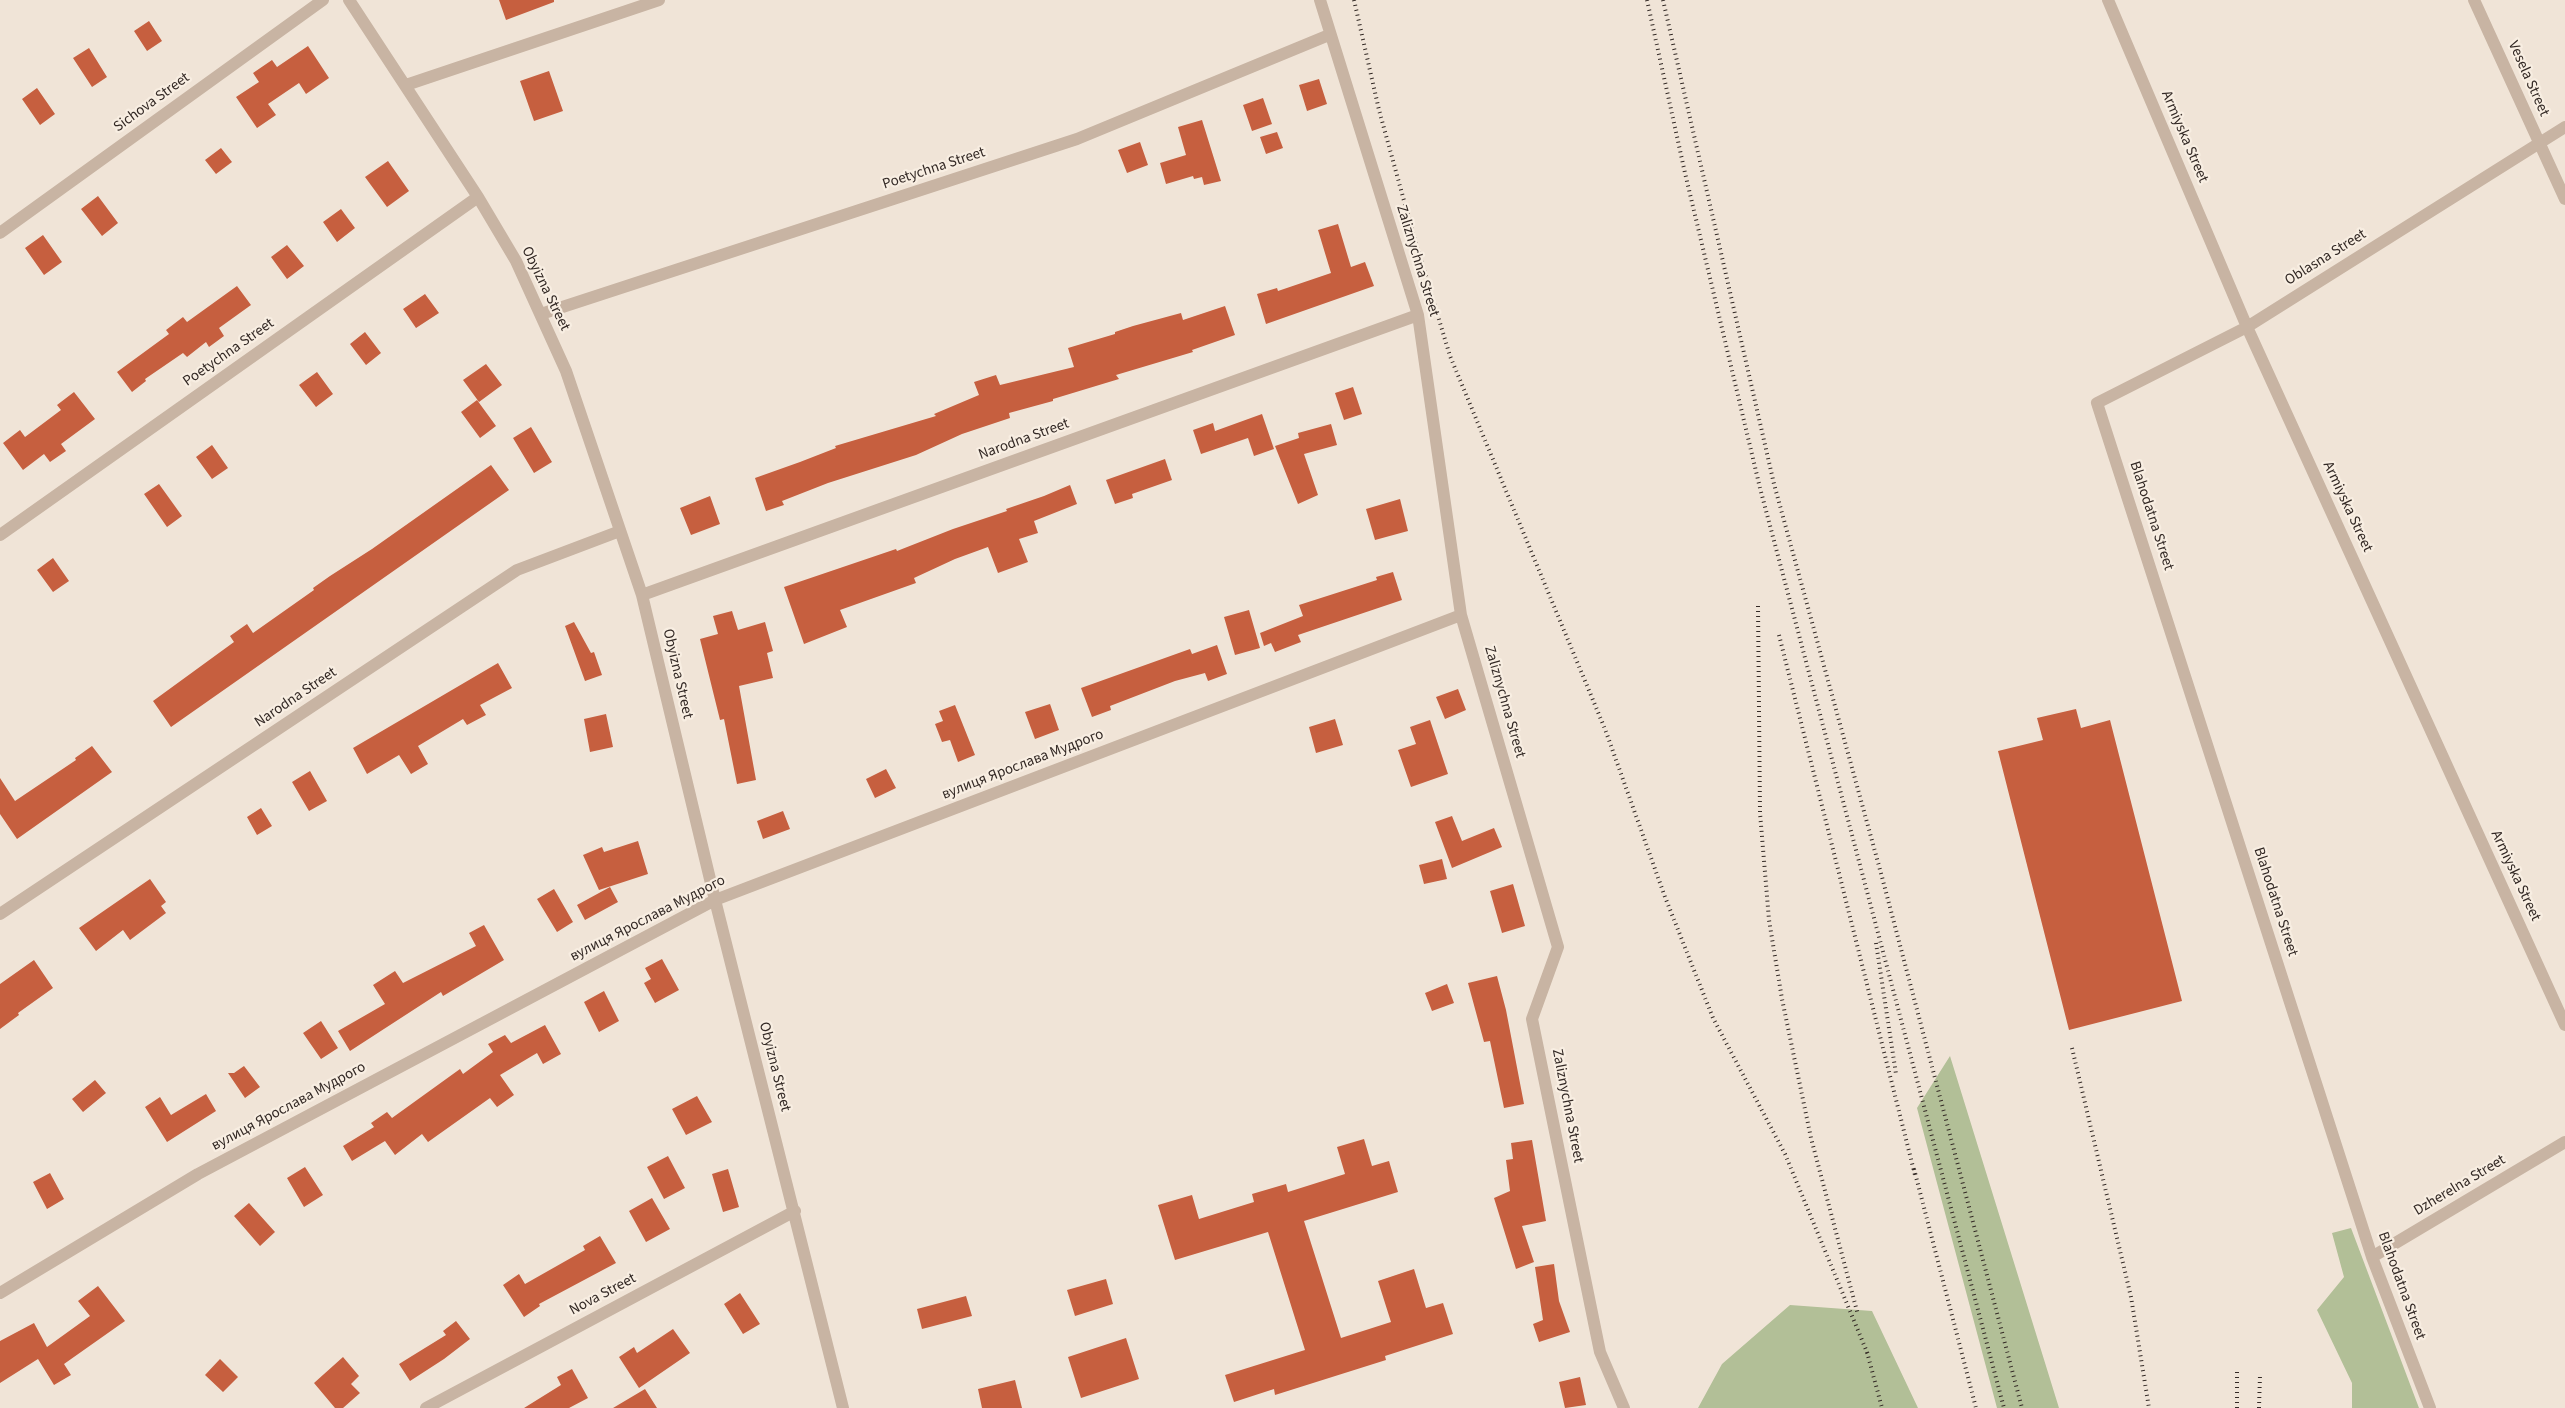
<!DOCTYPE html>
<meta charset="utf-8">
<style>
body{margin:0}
canvas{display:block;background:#f0e4d7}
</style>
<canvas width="2565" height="1408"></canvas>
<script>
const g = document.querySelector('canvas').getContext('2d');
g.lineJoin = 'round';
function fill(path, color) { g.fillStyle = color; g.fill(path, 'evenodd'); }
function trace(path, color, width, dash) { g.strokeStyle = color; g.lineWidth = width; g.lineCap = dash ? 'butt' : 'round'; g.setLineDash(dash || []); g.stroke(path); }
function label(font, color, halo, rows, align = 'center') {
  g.font = font + ' "Source Sans 3",sans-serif'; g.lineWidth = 4.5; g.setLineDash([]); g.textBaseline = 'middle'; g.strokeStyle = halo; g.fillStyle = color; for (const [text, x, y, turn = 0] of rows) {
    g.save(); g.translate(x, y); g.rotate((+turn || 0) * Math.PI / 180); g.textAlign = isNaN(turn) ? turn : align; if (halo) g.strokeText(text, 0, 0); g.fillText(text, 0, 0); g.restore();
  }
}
fill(new Path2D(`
 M1950,1056l109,352h-62l-80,-300z
 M2351,1228l68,180h-67v-25l-35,-73 27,-33 -12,-44z
 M1790,1305l82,6 46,97h-220l24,-44z`), '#b2bf97');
fill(new Path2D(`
 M499,0h55v2l-48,18z
 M149,21l13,20 -15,10 -13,-20z
 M308,46l21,32 -23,16 -7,-11 -31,21 8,11 -19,13 -21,-31 23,-15 -6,-9 19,-13 5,7z
 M89,48l18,29 -15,10 -19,-29z
 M549,71l14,40 -29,10 -14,-40z
 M1319,79l8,25 -20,7 -8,-26z
 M37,88l18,26 -15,11 -18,-26z
 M1263,98l9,26 -20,7 -9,-26z
 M1202,120l19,61 -17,4 -2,-8 -8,2 -1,-3 -27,8 -6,-21 26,-8 -8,-28z
 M1277,132l6,16 -17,6 -6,-17z
 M1140,142l8,23 -21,8 -9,-23z
 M221,148l11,14 -16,12 -11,-14z
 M388,161l21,30 -22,16 -22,-30z
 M98,196l20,27 -16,13 -21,-27z
 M341,209l14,19 -18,14 -14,-20z
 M1338,224l13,43 14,-5 9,24 -108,38 -9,-30 20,-6 1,3 53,-18 -13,-43z
 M43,235l19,27 -18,13 -19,-27z
 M287,245l17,21 -17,13 -16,-22z
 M237,286l14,19 -32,23 5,8 -15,11 -3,-5 -19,15 -4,-4 -38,26 1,2 -14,11 -15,-20 52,-38 -3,-4 17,-13 4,5z
 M425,294l14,19 -23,15 -13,-19z
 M1225,306l10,29 -43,15 1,2 -77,23 3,4 -66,20v2l-44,12 1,5 -48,16 -46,21 -88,28 -46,18 2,4 -18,6 -11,-33 45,-16 36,-14 -1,-2 101,-30 -2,-2 45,-19 -5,-13 22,-7 4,10 74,-18 -6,-19 47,-14v-2l18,-6 48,-13 2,7z
 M365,332l16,21 -15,12 -16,-21z
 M486,364l16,21 -23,17 -16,-22z
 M317,372l16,22 -17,13 -17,-22z
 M1353,387l9,27 -18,6 -9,-27z
 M74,392l21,27 -34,25 5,7 -16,11 -6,-8 -21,16 -20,-27 17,-13 5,7 36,-27 -4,-5z
 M477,400l19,26 -16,12 -19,-26z
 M1262,414l12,35 -20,7 -6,-18 -47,16 -8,-24 20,-7 2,8z
 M1331,424l6,21 -33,9 14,41 -20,9 -23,-58 24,-8 -1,-5z
 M531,427l21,35 -18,11 -21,-35z
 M212,445l16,23 -16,11 -16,-22z
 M1165,459l7,21 -40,14 1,4 -18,6 -9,-24z
 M491,465l18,25 -338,237 -18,-26 81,-59 -4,-6 17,-12 6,9 61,-43 -1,-2 17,-12 42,-27z
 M159,484l23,32 -15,11 -23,-33z
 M1070,485l7,19 -43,17 4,12 -19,6 9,23 -30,11 -10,-26 -33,12 -41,19 2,5 -76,27 7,17 -43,17 -20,-57 112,-38 1,2 56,-22 54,-18 -1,-2 38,-13z
 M710,496l10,28 -29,11 -11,-27z
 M1400,499l8,32 -33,9 -9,-31z
 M53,558l16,23 -16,11 -16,-22z
 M1393,572l9,28 -104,35 3,7 -26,10 -4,-9 -7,3 -4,-13 43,-17 -4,-11 78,-25 -1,-3z
 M1249,610l11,38 -25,7 -11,-38z
 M732,611l6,19 27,-8 8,29 -6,2 6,25 -34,8 17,94 -19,4 -13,-65 -4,1 -20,-81 18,-5 -5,-18z
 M574,622l17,31 3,-1 8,23 -17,6 -20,-55z
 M1217,645l10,29 -19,7 -3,-8 -30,8 -65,25 1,4 -19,7 -11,-29 109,-39 2,5z
 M498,663l14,25 -32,17 6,10 -19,10 -4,-6 -45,27 10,18 -17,10 -12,-19 -32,19 -14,-26z
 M1458,689l8,21 -21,9 -9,-22z
 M1050,704l9,26 -24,9 -10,-27z
 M955,705l20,50 -17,7 -8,-22 -8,2 -7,-18 8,-3 -4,-10z
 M2076,709l5,19 29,-8 72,281 -113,29 -71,-279 45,-11 -6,-22z
 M606,714l7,33 -23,5 -6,-33z
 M1335,719l8,26 -27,8 -7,-26z
 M1430,720l18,54 -37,13 -13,-37 18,-6 -6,-17z
 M92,746l20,26 -95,67 -17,-25v-36l15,23 61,-41 -1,-2z
 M886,769l10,19 -21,10 -9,-19z
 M310,771l17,30 -18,10 -17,-29z
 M261,808l11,18 -15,9 -10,-18z
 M783,811l7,18 -27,10 -6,-18z
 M1452,816l10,25 32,-13 8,19 -50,21 -17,-46z
 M638,841l10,33 -49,16 -16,-35 19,-8 2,5z
 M1442,859l5,20 -23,5 -5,-19z
 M150,879l16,23 -5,4 5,7 -36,27 -7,-10 -27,21 -17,-23z
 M1513,884l12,42 -23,7 -12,-42z
 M610,887l8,15 -33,18 -8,-15z
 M554,889l19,33 -16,10 -20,-33z
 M484,925l20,35 -61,36 -2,-4 -91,59 -12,-20 47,-27 -12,-19 22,-14 8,12 73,-37 -7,-13z
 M662,959l17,31 -24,13 -11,-20 7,-4 -6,-11z
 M34,960l19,28 -35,25 1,2 -19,14v-45z
 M1497,976l9,34 18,94 -20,4 -14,-67 -6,1 -16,-59z
 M1447,984l7,19 -22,8 -7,-18z
 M604,991l15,30 -20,11 -15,-30z
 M321,1021l17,27 -17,11 -18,-26z
 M545,1025l16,29 -18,10 -6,-11 -37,22 14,20 -17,12 -7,-9 -62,44 -6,-8 -27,21 -10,-14 -33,20 -9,-15 31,-19 -3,-4 16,-11 5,6 68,-49 3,5 30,-22 -5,-8 17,-9 6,8z
 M244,1066l16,21 -15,11 -17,-25h6z
 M95,1080l11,13 -23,19 -11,-13z
 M206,1094l10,17 -49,31 -22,-35 15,-10 11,18z
 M697,1096l15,26 -26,13 -14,-26z
 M1364,1139l8,27 17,-5 9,31 -94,29 37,117 50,-16 -13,-41 36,-12 12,39 17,-5 10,31 -68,22 1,4 -111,35 -1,-6 -40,13 -9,-27 80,-25 -37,-118 -93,28 -17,-55 34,-10 7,24 55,-17 -2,-8 34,-10 2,8 57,-18 -8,-27z
 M1532,1140l14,81 -24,5 12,36 -18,7 -22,-71 16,-7 -4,-31 7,-1 -2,-16z
 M668,1156l17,32 -21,11 -17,-32z
 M305,1167l18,28 -19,12 -17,-29z
 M728,1169l11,38 -16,5 -11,-38z
 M50,1173l14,26 -17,10 -14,-27z
 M652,1198l18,31 -24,13 -17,-31z
 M249,1203l26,29 -15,14 -26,-30z
 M600,1236l16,27 -77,41 1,2 -16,11 -21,-32 16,-11 6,10 60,-34 -2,-4z
 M1554,1264l5,37 11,31 -31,10 -6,-18 10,-4 -8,-53z
 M1106,1279l7,25 -38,12 -8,-26z
 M98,1286l27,35 -61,43 7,11 -17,10 -16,-26 -38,24v-42l34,-18 13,24 43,-31 -12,-15z
 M740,1293l20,31 -17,10 -19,-30z
 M966,1296l6,20 -50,13 -5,-20z
 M456,1321l14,18 -26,20 -34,22 -11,-17 47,-29 -3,-4z
 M673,1329l17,24 -51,35 -20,-31 15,-10 3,6z
 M1126,1338l13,41 -58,19 -13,-41z
 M343,1357l16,19 -8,8 9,9 -17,15h-8l-21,-25z
 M220,1359l18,18 -15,15 -18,-17z
 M572,1369l16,29 -19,10h-45l37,-23 -4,-8z
 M1580,1377l6,28 -21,3 -6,-26z
 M1015,1380l7,28h-40l-4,-19z
 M645,1389l12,19h-44z`), '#c65f3f');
trace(new Path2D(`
 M349,0l129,197 38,64 50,110 76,224 73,305 128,508
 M1320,0l98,315 43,300 97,332 -26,72 68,333 24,56
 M2108,0l139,327 318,698
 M2474,0l91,199
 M406,85l253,-85
 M0,233l323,-233
 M541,314l536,-175 252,-104
 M0,535l478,-338
 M642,595l776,-280
 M0,914l517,-344 103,-39
 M2372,1257l193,-115
 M0,1293l198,-119 517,-274 746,-285
 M426,1408l369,-197
 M2430,1408l-58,-151 -275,-854 150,-76 318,-200`), '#c8b4a3', 12);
trace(new Path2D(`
 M1354,0l25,110 35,127 36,119 155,373 60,168 48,121 72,136 84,203
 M1647,0l38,173 75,315 244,920
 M1663,0l111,484 108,393 140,531
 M1758,606l2,207 9,107 13,79 29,139 47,177
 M1779,635l136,540
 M1876,943l20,131
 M2072,1048l59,249 18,111
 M1914,1169l62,239
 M1867,1352l15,56
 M2237,1408v-39
 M2259,1408l1,-33`), '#332925', 4, [1, 4]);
label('15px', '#332925', '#f8eee2', [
 ["Vesela Street",2528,79,66],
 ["Sichova Street",152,103,-36],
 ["Armiyska Street",2184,137,67],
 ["Poetychna Street",934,169,-18],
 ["Oblasna Street",2326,258,-32],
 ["Zaliznychna Street",1417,261,73],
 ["Obyizna Street",545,289,64],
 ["Poetychna Street",229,353,-35],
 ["Narodna Street",1024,440,-20],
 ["Armiyska Street",2347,507,65],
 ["Blahodatna Street",2151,516,72],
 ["Obyizna Street",677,674,77],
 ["Narodna Street",296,698,-34],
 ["Zaliznychna Street",1504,702,74],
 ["вулиця Ярослава Мудрого",1023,765,-21],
 ["Armiyska Street",2515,876,65],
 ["Blahodatna Street",2275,902,72],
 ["вулиця Ярослава Мудрого",648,919,-27],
 ["Obyizna Street",774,1067,76],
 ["Zaliznychna Street",1567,1106,79],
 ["вулиця Ярослава Мудрого",289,1107,-28],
 ["Dzherelna Street",2460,1186,-31],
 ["Blahodatna Street",2401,1286,70],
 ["Nova Street",603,1295,-28]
]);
</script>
